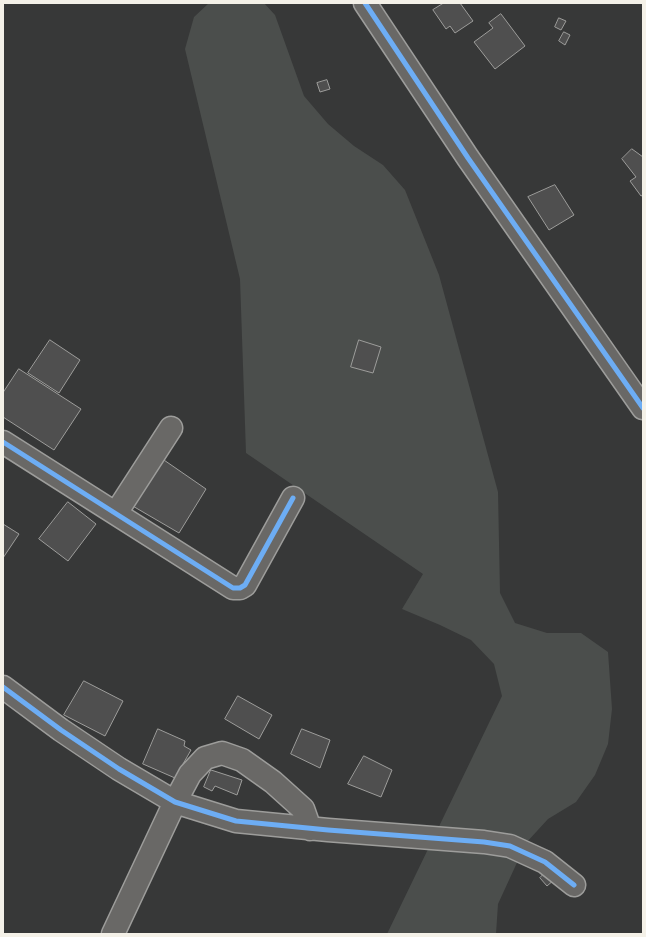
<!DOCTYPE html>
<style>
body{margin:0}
#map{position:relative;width:646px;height:937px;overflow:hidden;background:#373838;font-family:Sriracha,sans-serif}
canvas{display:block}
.frame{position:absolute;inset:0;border:4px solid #f4f1e8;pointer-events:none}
</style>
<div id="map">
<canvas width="646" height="937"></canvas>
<div class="frame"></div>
</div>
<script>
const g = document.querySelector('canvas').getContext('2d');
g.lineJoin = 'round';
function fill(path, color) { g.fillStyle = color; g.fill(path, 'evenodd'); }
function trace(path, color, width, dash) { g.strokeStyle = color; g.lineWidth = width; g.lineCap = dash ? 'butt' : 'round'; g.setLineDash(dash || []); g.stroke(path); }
fill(new Path2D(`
 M209,3h55l11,12 29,81 24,28 26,22 29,19 22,25 34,85 59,217 2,101 15,30 32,10h34l27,19 4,57 -4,35 -13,31 -19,27 -28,17 -22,24 -28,61 -2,30h-109l115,-238 -8,-32 -23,-24 -31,-15 -38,-16 21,-35 -177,-121 -6,-174 -55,-230 9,-32z`), '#4b4e4c');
const building = new Path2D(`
 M444,3h16l13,18 -18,12 -5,-7 -4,3 -13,-19z
 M501,14l24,32 -30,23 -21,-27 19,-14 -4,-5z
 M559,18l7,3 -5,9 -6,-3z
 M564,32l6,3 -5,10 -6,-4z
 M327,80l3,9 -10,3 -3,-9z
 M632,149l11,8v38l-2,1 -11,-15 6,-4 -14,-18z
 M555,185l19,30 -25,15 -21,-33z
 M50,340l30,20 -21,33 -31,-20z
 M359,340l22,7 -8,26 -22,-6z
 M19,369l62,40 -27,41 -51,-33v-24z
 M161,458l45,31 -27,44 -48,-28z
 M68,502l28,22 -28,37 -29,-22z
 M3,524l16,10 -16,24z
 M84,681l39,20 -18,35 -41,-21z
 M238,696l34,19 -13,24 -34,-20z
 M158,729l27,12 -1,5 7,4 -16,28 -32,-14z
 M302,729l28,11 -10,28 -29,-14z
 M364,756l28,14 -11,27 -33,-13z
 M211,770l31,10 -5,15 -22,-9 -3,5 -8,-4z
 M547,871l8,8 -8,7 -7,-8z`);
fill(building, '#4f4f4f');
trace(building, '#9d9d9b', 1);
const minor = new Path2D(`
 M365,3l103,155 175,250
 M3,442l230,146h7l5,-3 48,-87
 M116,513l55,-85
 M3,687l58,43 58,39 56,33 61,19 92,9 156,12 26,4 35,16 29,23
 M113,934l62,-132 15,-28 15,-16 17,-5 20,7 31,22 30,27 7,20`);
trace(minor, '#9d9d9b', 25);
trace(minor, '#696866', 22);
trace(new Path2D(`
 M365,3l103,155 175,250
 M3,442l230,146h7l5,-3 48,-87
 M3,687l58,43 58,39 56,33 61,19 92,9 156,12 26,4 35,16 29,23`), '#6dadf4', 5);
</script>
